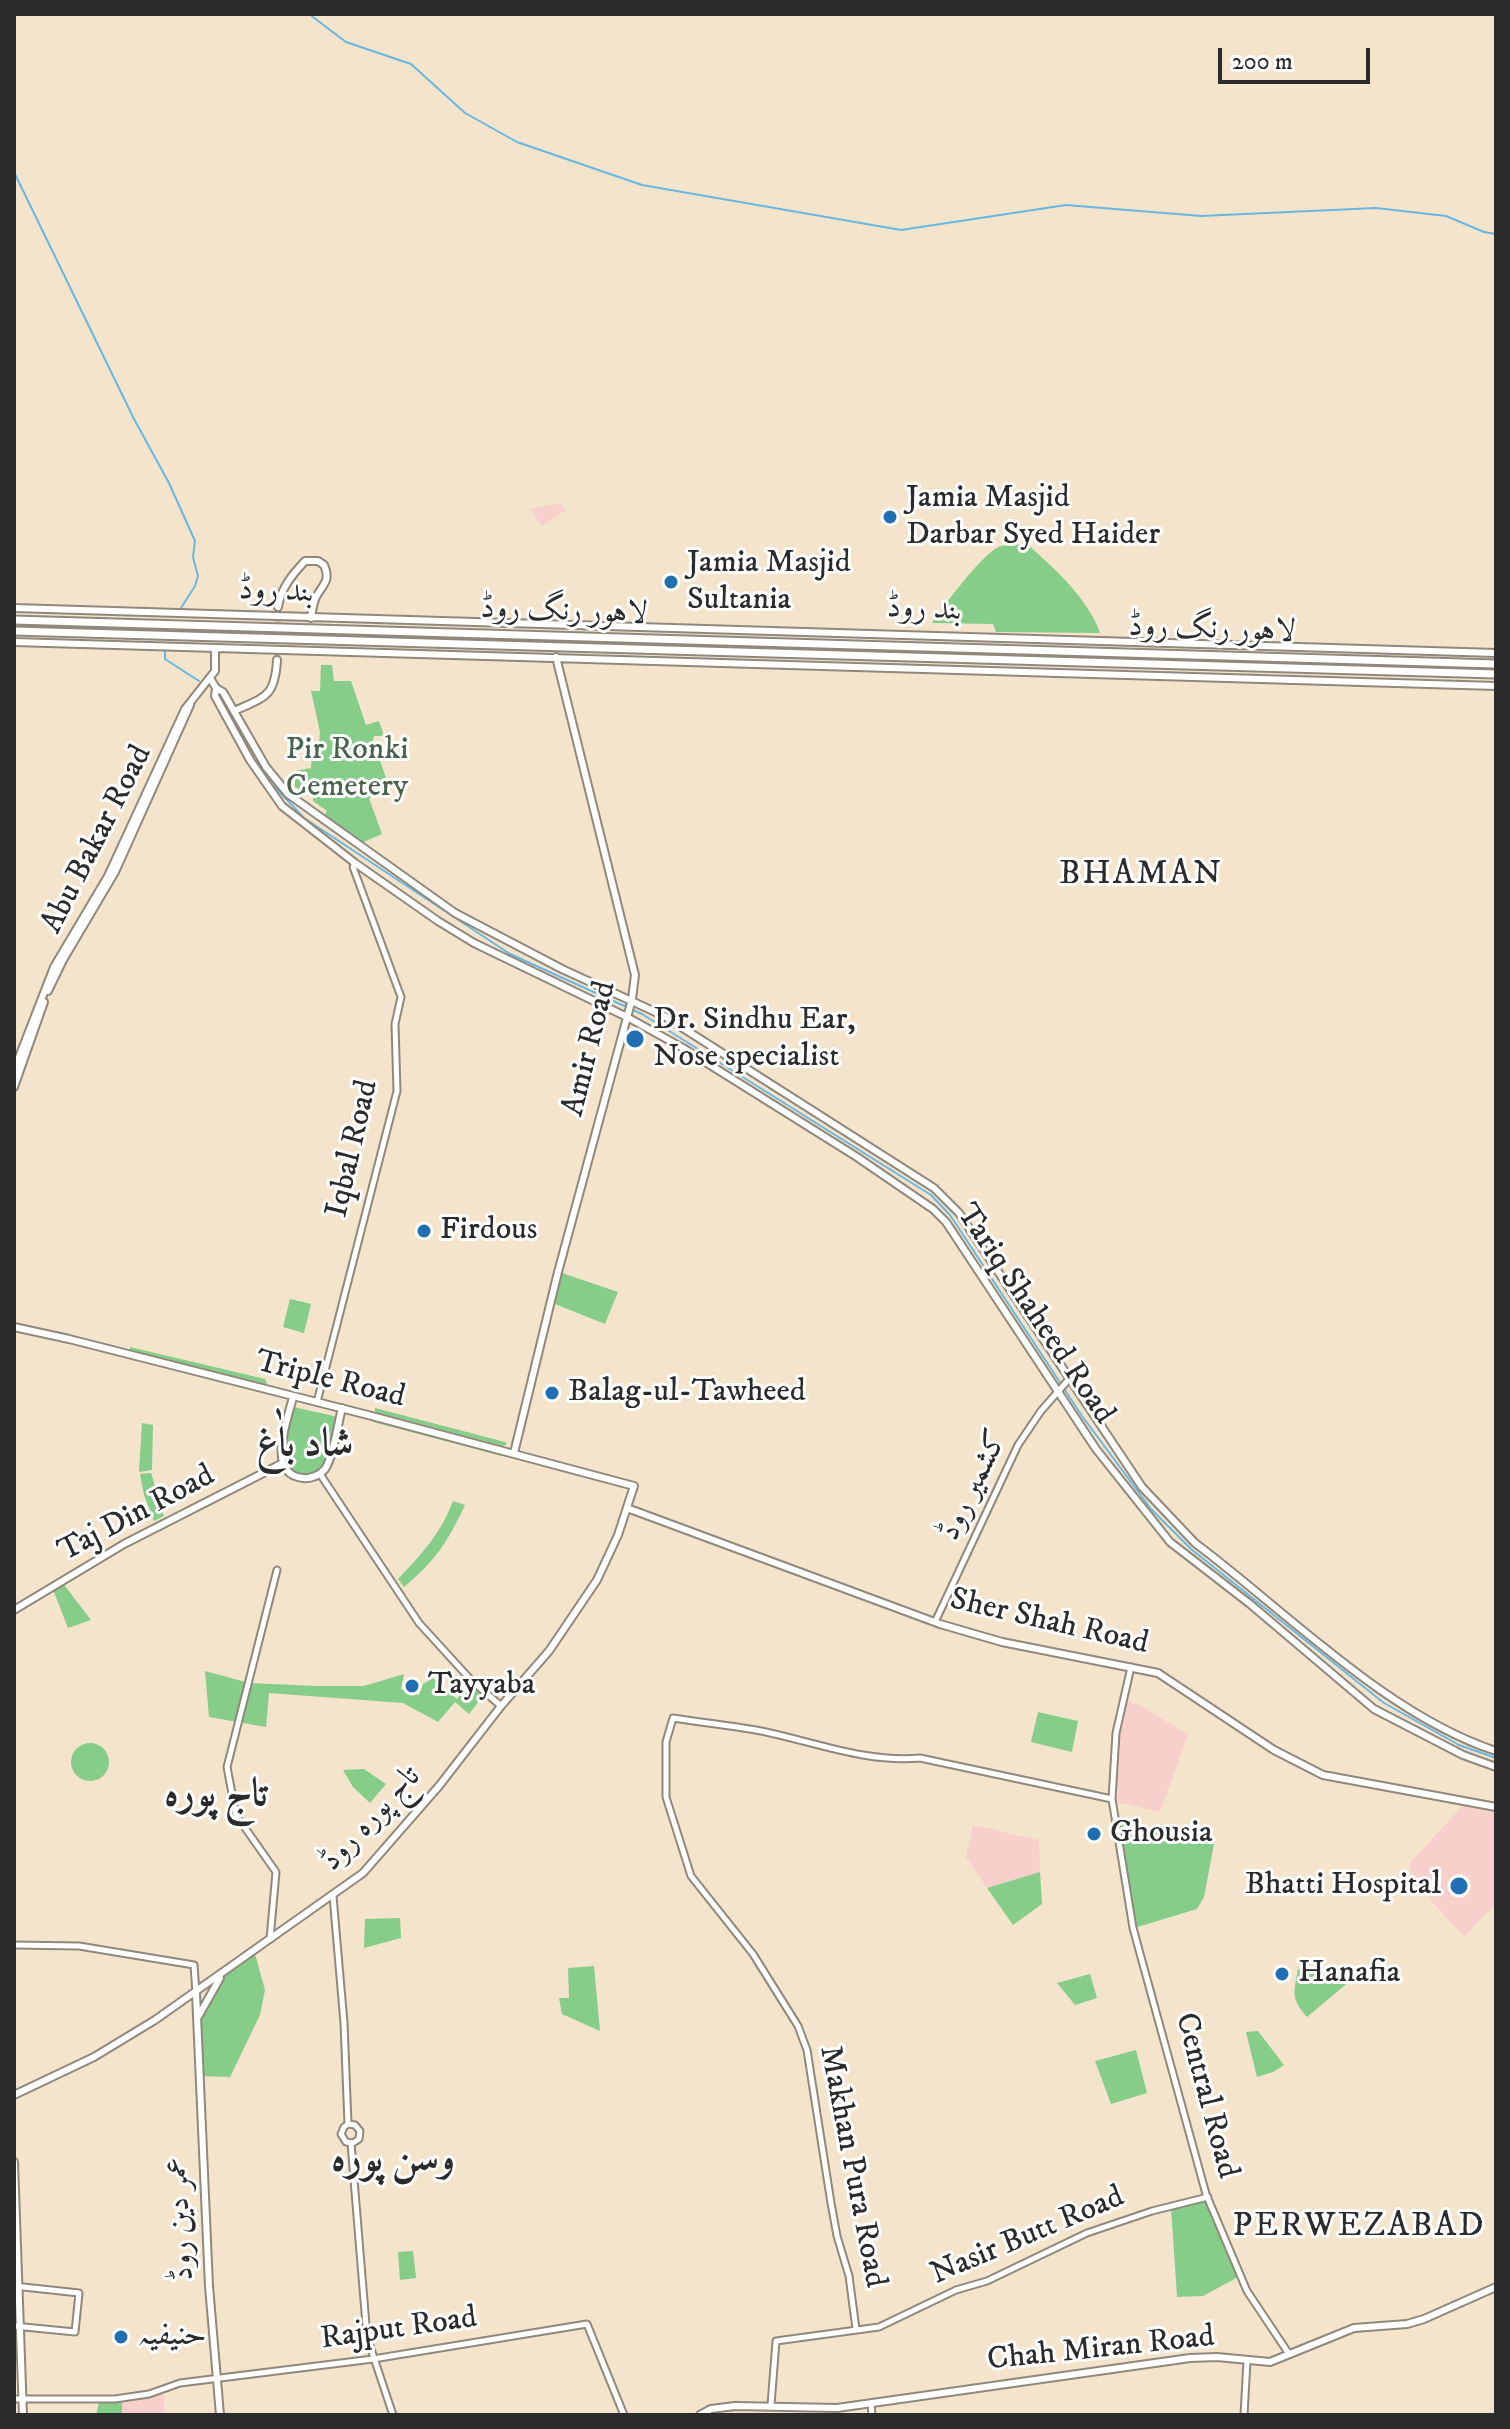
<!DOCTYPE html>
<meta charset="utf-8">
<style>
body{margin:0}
#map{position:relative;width:1510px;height:2429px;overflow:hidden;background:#f4e4cb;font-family:"IM FELL DW Pica",serif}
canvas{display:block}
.frame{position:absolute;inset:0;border:16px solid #2b2b2b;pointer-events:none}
.scale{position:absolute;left:1218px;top:48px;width:152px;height:36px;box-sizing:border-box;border:4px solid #2b2b2b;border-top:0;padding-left:10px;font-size:24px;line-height:28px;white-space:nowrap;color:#2b2b2b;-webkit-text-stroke:6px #fff;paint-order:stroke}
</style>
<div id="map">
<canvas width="1510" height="2429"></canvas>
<div class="frame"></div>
<div class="scale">200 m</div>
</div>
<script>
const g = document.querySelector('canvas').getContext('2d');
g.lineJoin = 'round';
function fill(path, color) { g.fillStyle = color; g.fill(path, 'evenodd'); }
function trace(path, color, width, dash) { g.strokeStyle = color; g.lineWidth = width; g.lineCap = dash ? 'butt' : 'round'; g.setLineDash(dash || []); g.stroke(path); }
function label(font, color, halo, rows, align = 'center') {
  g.font = font + ' "IM FELL DW Pica",Amiri,serif'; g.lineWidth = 6; g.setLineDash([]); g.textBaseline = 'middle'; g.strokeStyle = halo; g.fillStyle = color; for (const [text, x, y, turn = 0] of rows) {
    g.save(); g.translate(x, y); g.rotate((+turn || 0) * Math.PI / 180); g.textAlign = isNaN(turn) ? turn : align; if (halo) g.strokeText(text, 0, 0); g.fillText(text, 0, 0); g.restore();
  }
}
fill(new Path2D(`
 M560,503l6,7 -24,16 -12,-17z
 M1125,1700l17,6 46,29 -28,77 -47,-11 5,-67z
 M1465,1803l31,5v96l-32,33 -30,-33 -24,-35v-6z
 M973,1825l66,15 1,32 -53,16 -21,-31z
 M163,2389l2,26h-43v-17z`), '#f7d0cb');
fill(new Path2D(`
 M1027,544c28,25 60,53 73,89l-104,-1 -3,-8 -61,-1c11,-16 52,-72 69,-77 8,-2 18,-1 26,-2z
 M321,665h11l2,16h17l15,44 13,-4 5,15h-10l-1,5 17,48 -21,9 13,36 -23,10 -36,-26 4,-7 -14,-10v-6l-18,-8v-16l16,-3 1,-18 7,-5 1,-13 -9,-41h9z
 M562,1273l56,19 -13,32 -50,-20z
 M290,1299l21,5 -7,29 -21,-6z
 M130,1347l135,32 2,4 -3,2 -134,-34z
 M294,1407l44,10c-4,15 -6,37 -15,49 -5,7 -15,10 -23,9 -30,-7 -11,-49 -6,-68z
 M375,1408l130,34 2,2 -4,2 -128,-34z
 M372,1419l132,35 -2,2 -129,-34z
 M142,1423l11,2 -1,45 -13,2z
 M151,1473l13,43 -10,5 -10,-26 -4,-21z
 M453,1501l12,4c-18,38 -29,55 -61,82l-6,-8c24,-25 43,-46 55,-78z
 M62,1582l29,38 -23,8 -16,-41z
 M205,1671l44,12 67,3h48l40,-12 -3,15 18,6 4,-11 10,-6 24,21 14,-15 13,11 -15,19 -14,-12 -17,20 -35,-19 -134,-10 -3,34 -57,-10z
 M1038,1712l40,9 -6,31 -41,-10z
 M71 1762a19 19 0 1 1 38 0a19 19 0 1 1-38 0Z
 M364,1769l22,15 -16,19 -17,-16 -10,-17z
 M1117,1822l97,22 -10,53 -7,12 -63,19z
 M1040,1872l2,32 -29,21 -26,-37z
 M400,1918l1,20 -37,10 1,-29z
 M254,1950l11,40 -5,25 -30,62 -32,-1 -1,-55 31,-51z
 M594,1966l6,65 -38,-17 -3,-16h10l-1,-30z
 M1298,1969l52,12 -43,36c-17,-19 -13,-25 -9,-48z
 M1090,1974l7,24 -22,7 -18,-22z
 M1258,2031l26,34 -11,7 -16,5 -11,-45z
 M1136,2050l11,43 -36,11 -16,-43z
 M1208,2197l32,79 -37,20 -26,1 -6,-90z
 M413,2251l3,27 -16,2 -2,-28z
 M122,2398v17h-26l4,-16z`), '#85cd88');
trace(new Path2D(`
 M309,14l37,28 65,22 54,49 52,29 125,43 259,45 165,-25 135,11 175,-8 70,8 38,16 12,2
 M14,172l120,247 35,64 26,58 -2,16 5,19 -3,10 -14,22
 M165,649v10l34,22
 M219,695l52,88 33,35 206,136 132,60 289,181 19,20 132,201 69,93 40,40 193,154 75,42 37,13`), '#68b7e2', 2);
trace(new Path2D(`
 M277,660l1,-53`), '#ccbfab', 6, [6, 3]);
const tertiary = new Path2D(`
 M317,1402l80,-311 -2,-67 6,-27 -48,-130 2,-4
 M320,1474l99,149 52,57 30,26
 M935,1622l83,-177 23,-34 28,-32
 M1131,1667l-15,66 -4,66 21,129 73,266 41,97 42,63
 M333,1896l11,127 4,101 -4,3 -3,7 5,8 7,1 6,-4 1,-8 -5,-6 -7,-1
 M270,1939l6,-67 -40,-57 -9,-48 50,-197
 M14,1945l65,1 115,19 2,28
 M351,2143l16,194 26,78
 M14,2286l65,7 -4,39 -61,-6
 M856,2329l-7,-53 -12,-40 -6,-33 -24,-153 -9,-24 -45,-72 -62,-78 -25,-79v-55l7,-24c31,5 63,8 93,14 51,11 102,31 154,26l192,41
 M14,2399h101l34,-5 31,-11 193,-24 214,-35 37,91
 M871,2403l1,12
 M771,2405l5,-64 103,-14 77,-37 31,-9 100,-48 65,-22 56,-14
 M1244,2415l3,-54`);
const secondary = new Path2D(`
 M278,607c3,-19 14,-32 27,-46h13l6,4c7,16 -1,19 -8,32 -3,6 -4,15 -5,21
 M14,608l1482,45
 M14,642l1482,44
 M210,678l6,10 7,4 43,75 22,27 167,119 107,56 102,47 270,172 25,25 183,274 53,56c92,69 193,173 301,208
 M216,688l-1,8 35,64 32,46 73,57 83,58 36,22 153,74 56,31 174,109 76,52 13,13 150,227 74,93 80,62 124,105 89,46 33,12
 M234,711c31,-14 41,-14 43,-51
 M48,991l15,-31 52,-88 75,-167
 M14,1070l40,-103 54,-91 77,-167 30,-38v-23
 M14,1087l30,-85
 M14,1327l55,12 299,76 266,71 -16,49 -21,45 -48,71 -48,55 -62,80 -76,87 -208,147 -61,37 -80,38
 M293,1397c-5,22 -28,77 10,81 8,1 17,-3 22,-9 8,-11 13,-46 17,-61
 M514,1453l44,-181 74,-273 3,-24 -79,-318
 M627,1508l313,116 62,18 156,31 116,77 49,25 173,32
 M14,1610l110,-66 159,-81
 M196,1993l13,293 11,129
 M198,2017l22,-39
 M14,2162l9,253
 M700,2415l11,-6 24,-3 102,2 353,-50 27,-1 53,5 84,-34 53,-4 17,-5 72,-32`);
const motorway = new Path2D(`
 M14,620l1482,44
 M14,631l1482,43`);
trace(tertiary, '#90887b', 9);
trace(secondary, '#90887b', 10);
trace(motorway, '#90887b', 11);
trace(tertiary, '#fff', 5);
trace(secondary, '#fff', 6);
trace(motorway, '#fff', 7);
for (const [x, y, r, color] of [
 [890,517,8,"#1f6fb2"],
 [671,582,8,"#1f6fb2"],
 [635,1039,10,"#1f6fb2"],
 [424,1231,8,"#1f6fb2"],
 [552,1393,8,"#1f6fb2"],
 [412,1686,8,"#1f6fb2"],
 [1094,1834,8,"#1f6fb2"],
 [1459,1886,10,"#1f6fb2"],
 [1282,1974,8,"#1f6fb2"],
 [121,2337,8,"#1f6fb2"]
]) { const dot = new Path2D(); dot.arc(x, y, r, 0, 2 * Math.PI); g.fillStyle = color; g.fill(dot); trace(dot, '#fff', 3); }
label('32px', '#2b2b2b', '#fff', [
 ["Jamia Masjid",906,499],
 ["Darbar Syed Haider",906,536],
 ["Jamia Masjid",687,564],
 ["Sultania",687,601],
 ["Dr. Sindhu Ear,",653,1021],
 ["Nose specialist",653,1058],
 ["Firdous",440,1231],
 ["Balag-ul-Tawheed",568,1393],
 ["Tayyaba",428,1686],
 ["Ghousia",1110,1834],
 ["Bhatti Hospital",1441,1886,"right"],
 ["Hanafia",1298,1974],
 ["حنیفیہ",137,2337]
], 'left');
label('32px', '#2b2b2b', '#fff', [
 ["بند روڈ",276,593,2],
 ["بند روڈ",924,611,2],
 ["لاہور رنگ روڈ",564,613,2],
 ["لاہور رنگ روڈ",1212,631,2],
 ["Abu Bakar Road",98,840,-63],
 ["Amir Road",591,1049,-76],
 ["Iqbal Road",354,1149,-77],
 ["Tariq Shaheed Road",1034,1315,56],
 ["Triple Road",330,1381,14],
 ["کشمیر روڈ",975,1486,-64],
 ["Taj Din Road",137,1515,-28],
 ["Sher Shah Road",1049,1623,13],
 ["تاج پورہ روڈ",372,1820,-47],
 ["Central Road",1205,2096,75],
 ["Makhan Pura Road",851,2167,79],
 ["عمر دین روڈ",182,2219,-93],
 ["Nasir Butt Road",1028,2237,-23],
 ["Rajput Road",399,2330,-8],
 ["Chah Miran Road",1101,2350,-6]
]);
label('32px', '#4a644c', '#fff', [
 ["Pir Ronki",347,751],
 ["Cemetery",347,788]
]);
g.letterSpacing = '2px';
label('34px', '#2b2b2b', '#fff', [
 ["BHAMAN",1141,876],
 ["PERWEZABAD",1359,2228]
]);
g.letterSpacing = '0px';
label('bold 40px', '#2b2b2b', '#fff', [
 ["شاد باٰغ",305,1447],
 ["تاج پورہ",216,1797],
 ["وسن پورہ",393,2162]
]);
</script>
